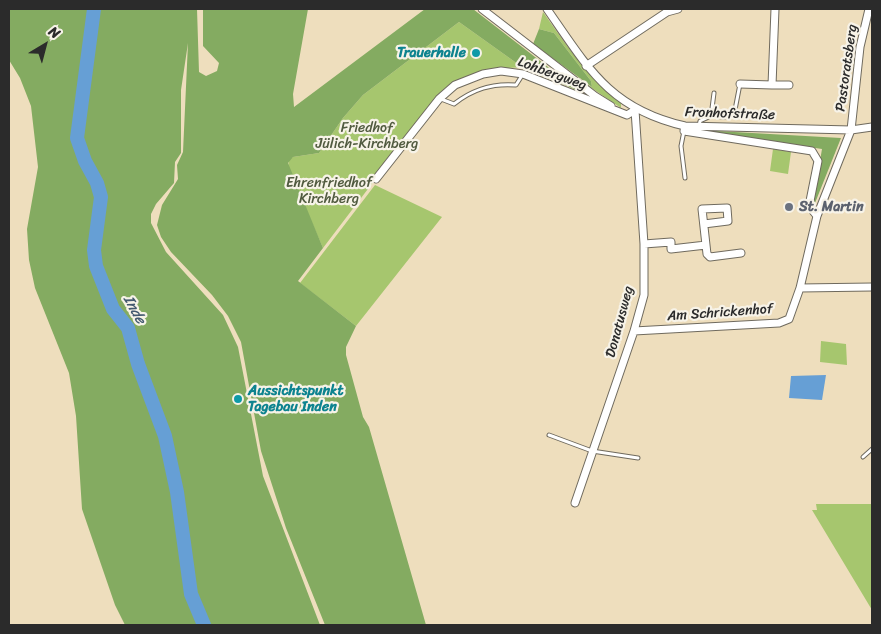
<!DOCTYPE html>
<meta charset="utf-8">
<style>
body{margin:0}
#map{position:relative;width:881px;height:634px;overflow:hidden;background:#eedebd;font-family:Sriracha,sans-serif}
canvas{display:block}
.frame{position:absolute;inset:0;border:10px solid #2b2b2b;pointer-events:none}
.north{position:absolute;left:20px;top:20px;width:50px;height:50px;-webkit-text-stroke:4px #f7f3e8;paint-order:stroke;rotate:37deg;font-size:14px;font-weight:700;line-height:20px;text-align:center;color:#2b2b2b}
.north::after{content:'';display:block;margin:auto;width:18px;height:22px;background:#2b2b2b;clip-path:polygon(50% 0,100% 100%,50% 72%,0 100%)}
</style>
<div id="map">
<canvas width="881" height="634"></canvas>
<div class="frame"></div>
<div class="north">N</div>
</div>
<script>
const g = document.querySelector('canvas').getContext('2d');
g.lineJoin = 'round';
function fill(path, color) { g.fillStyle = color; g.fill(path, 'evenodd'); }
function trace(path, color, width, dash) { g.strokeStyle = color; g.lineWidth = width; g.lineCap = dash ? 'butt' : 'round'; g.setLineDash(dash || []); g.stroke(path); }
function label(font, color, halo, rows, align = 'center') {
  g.font = font + ' Sriracha,sans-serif'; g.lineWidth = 4.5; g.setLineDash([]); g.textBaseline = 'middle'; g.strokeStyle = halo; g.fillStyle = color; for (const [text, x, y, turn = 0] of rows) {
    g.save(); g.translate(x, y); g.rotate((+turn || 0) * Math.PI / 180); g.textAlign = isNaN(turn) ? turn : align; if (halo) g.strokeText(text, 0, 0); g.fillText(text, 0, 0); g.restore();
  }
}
fill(new Path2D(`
 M543,12c25,35 44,65 78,91v5l-41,-28 12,7 -1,-6 -37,-48 -15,-4z
 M459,22l63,45c-29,2 -54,5 -78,22l-121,159 -35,-80 1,-9 4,-2 26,-4 24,-35 20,-23z
 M773,149l18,3 -3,22 -18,-3z
 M375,185l67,32 -86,109 -56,-43z
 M821,341l25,3 1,21 -27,-3z
 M816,504h56v106l-60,-100h5z`), '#a6c66e');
fill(new Path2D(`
 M9,9h188l2,63 7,4 11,-5 2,-8 -16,-17v-37h105l-15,85 1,13 131,-98h48l106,82 -57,-24 -63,-45 -96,73 -20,23 -24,35 -26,4 -5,6 35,85 -25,33 58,45 -10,21v8l17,62 6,10 57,198h-101l-39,-97 -25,-77 -20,-109 -13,-26 -16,-21 -41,-43 -10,-15 -4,-12 5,-20 16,-26 -1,-14 6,-13 5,-109 -7,47v63l-6,9 -1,21 -18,21 -5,10v9l15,29 57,63 15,32 25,129 57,149h-195l-10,-20 -33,-96 -6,-93 -7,-43 -34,-85 -6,-28 -2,-31 11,-62 -7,-61 -11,-28 -11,-18z
 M539,29l15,4 37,48 1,6 -59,-43z
 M699,130l142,8 -26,65 -2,-1 9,-53z`), '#84ab61');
fill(new Path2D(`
 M826,375l-4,25 -33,-2 2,-22z`), '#669fd5');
trace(new Path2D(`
 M94,9l-17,129 8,23 12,22 4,14 -7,53 2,16 17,43 15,19 10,36 27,72 12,56 14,102 13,31`), '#669fd5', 14);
const service = new Path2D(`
 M441,99l13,5c19,-15 38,-21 62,-19l7,-11
 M711,116l13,1 10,-2 6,-31
 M699,126l1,-5 11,-5 3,-23
 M684,131l-3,15 4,32
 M549,435l43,16 46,7
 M863,457l9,-8`);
const minor = new Path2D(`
 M482,9l113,87 16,10
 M547,9c41,59 63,100 138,117l166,4 21,-3
 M775,9l-3,76h17
 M586,66l81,-54 11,-3
 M740,84l32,1
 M685,126l-1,5 128,20 6,10 -9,45 8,10
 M376,179l63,-80 16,-14 28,-11 18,-3 22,3 104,41 8,-5
 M644,244l27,-2v7l35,-4 -4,-36 25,-1 1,13 -24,3
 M706,245l1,9 3,3 31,-4
 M800,288l72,-1
 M634,331l145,-8 10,-4 11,-31 17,-72 34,-86 9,-83 9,-38
 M575,503l59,-172 10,-36v-51l-9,-134`);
trace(service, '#6f6a5e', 5);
trace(minor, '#6f6a5e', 9);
trace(service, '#fff', 3);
trace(minor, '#fff', 7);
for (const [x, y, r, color] of [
 [476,53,5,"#0f9aa8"],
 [789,207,5,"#6b7280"],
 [238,399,5,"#0f9aa8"]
]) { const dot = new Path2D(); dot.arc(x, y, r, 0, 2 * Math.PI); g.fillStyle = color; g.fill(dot); trace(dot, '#f7f3e8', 2); }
label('bold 14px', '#0d838f', '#f7f3e8', [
 ["Trauerhalle",466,53],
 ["Aussichtspunkt",248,391,"left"],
 ["Tagebau Inden",248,407,"left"]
], 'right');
label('14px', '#2b2b2b', '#f7f3e8', [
 ["Pastoratsberg",847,68,-82],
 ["Lohbergweg",552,74,20],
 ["Fronhofstraße",730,114,2],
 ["Am Schrickenhof",720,313,-4],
 ["Donatusweg",620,322,-75]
]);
label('14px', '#505a3f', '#f7f3e8', [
 ["Friedhof",367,128],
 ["Jülich-Kirchberg",367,144],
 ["Ehrenfriedhof",329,183],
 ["Kirchberg",329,199]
]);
label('bold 14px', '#5b616d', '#f7f3e8', [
 ["St. Martin",799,207]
], 'left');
label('italic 15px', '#43596f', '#f7f3e8', [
 ["Inde",134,310,61]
]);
</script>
